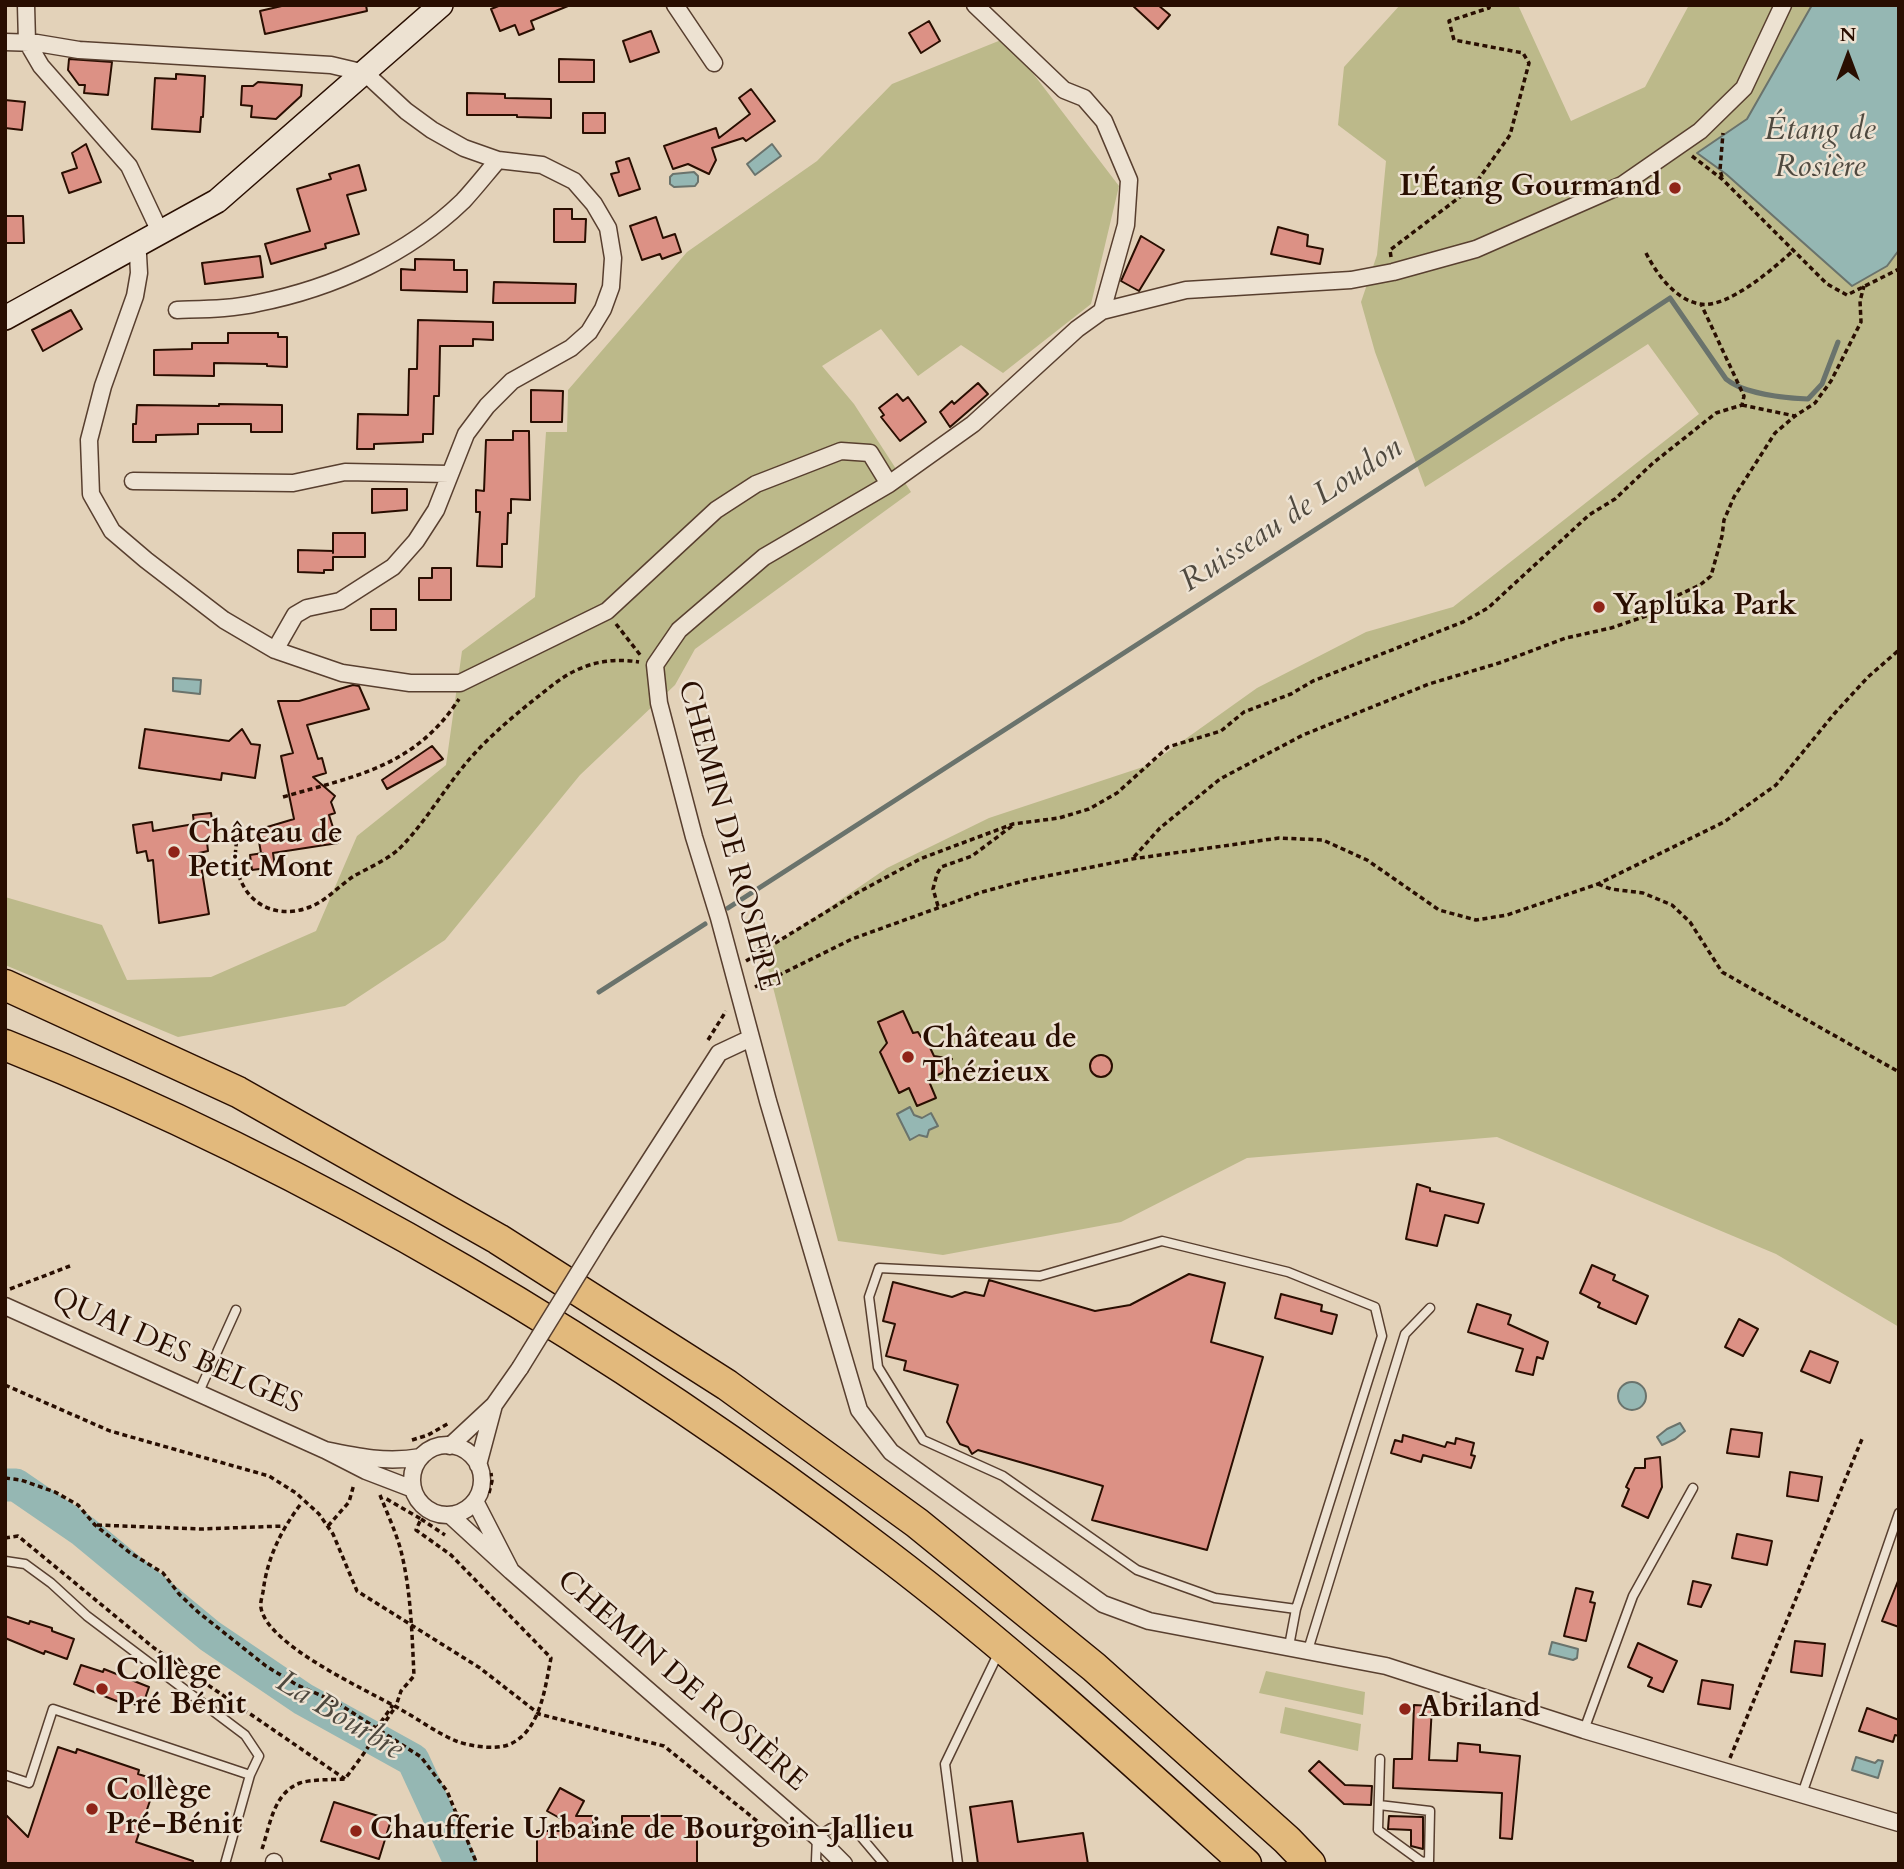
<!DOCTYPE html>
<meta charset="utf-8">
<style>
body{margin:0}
#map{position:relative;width:1904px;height:1869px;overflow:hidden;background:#e3d2b9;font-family:Cardo,serif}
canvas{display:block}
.frame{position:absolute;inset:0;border:7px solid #290e01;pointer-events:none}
.north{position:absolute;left:1813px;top:21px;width:70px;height:70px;-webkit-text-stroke:5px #ede2d2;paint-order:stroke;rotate:0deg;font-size:19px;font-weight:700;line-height:28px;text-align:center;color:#290e01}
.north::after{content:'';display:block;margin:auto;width:24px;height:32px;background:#290e01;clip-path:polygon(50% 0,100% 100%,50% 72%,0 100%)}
</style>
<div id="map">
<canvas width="1904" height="1869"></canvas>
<div class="frame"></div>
<div class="north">N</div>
</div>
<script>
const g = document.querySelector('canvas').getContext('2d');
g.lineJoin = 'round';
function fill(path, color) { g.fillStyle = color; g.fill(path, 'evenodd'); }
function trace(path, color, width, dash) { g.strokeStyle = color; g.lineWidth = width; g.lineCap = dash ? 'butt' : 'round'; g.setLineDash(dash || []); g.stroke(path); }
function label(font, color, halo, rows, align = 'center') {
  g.font = font + ' Cardo,serif'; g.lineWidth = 5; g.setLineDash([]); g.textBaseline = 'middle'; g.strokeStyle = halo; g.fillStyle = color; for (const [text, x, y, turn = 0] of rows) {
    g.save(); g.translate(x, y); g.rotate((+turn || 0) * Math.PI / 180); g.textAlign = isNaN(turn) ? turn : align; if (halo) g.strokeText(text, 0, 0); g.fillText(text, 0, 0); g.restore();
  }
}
fill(new Path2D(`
 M1400,5h118l53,116 74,-34 44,-82h210v1322l-123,-73 -279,-117 -250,21 -126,64 -178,33 -105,-14 -74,-289 123,-84 102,-50 160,-53 108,-77 109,-56 87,-25 246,-193 -51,-70 -223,143 -50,-135 -14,-50 16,-47 9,-94 -48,-36 6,-58z
 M1006,38l113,148 -28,118 -88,69 -42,-28 -43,31 -37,-47 -59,37 32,38 57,88 -216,157 -20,36 -95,90 -135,165 -100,66 -167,31 -173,-72v-68l97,28 25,55 84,-3 105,-46 41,-95 89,-71 16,-114 73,-54 11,-165h21l1,-42 119,-138 130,-91 75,-77z
 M1266,1671l99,21 -2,23 -104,-22z
 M1285,1707l76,17 -3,27 -78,-18z`), '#bcb98a');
const water = new Path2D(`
 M1812,5h87v245l-12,16 -35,20 -126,-112 -29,-21 50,-34z
 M772,144l9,12 -26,19 -8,-11z
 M694,172l4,4v6l-3,4 -21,1 -4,-3v-7l3,-3z
 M173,678l28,2 -1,14 -27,-3z
 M910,1107l4,8 8,3 9,-5 7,13 -9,4 -2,7 -8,-2 -9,5 -13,-26z
 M1618 1396a14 14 0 1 1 28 0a14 14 0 1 1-28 0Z
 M1680,1423l5,8 -10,8 -13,6 -5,-8 10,-8z
 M1552,1642l26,7 -1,9 -4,2 -24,-6z
 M1856,1757l19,6 3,-3 5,1 -5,17 -26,-8z`);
fill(water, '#95b7b3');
trace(water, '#6a736c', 2);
trace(new Path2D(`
 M728,908l714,-460 228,-150 56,81c18,15 59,19 82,20l14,-15 16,-42
 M599,992l106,-68`), '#6a736c', 5);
trace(new Path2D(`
 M5,1485h11l67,46 127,105 93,63 110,61 48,104`), '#95b7b3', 33);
const building = new Path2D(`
 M286,5h80l1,6 -102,23 -5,-23z
 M501,5h67v1l-37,15 3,8 -15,6 -4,-10 -15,6 -9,-22z
 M1132,5h26l12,10 -12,14z
 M929,21l11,20 -19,12 -12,-20z
 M651,31l8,21 -29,10 -7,-21z
 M69,59l43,3 -4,33 -24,-2 1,-8h-6l-11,-15z
 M559,59l35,1v22h-35z
 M176,74l29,2 -2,41h-2l-1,15 -48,-3 3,-51 21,1z
 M258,82l44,3 -1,11 -25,23 -25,-2 1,-11 -11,-1 1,-19h11z
 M751,89l24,32 -29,20 -3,-3 -31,10 4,12 -7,14 -21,-10 -15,5 -9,-23 52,-18 3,10 31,-24 -11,-16z
 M467,93l38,1v4l46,1v19l-34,-1v-2h-50z
 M5,100l20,2 -3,28 -17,-2z
 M583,113h22v20h-22z
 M86,144l15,38 -32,11 -7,-20 15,-5 -5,-15z
 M629,158l11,31 -21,7 -8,-22 8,-2 -3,-10z
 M359,165l7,25 -19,5 12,39 -34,10 1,4 -55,16 -6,-20 45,-13 -13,-42 34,-10 -2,-5z
 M554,209h18v10h14l-1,23h-31z
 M5,216h18l1,27h-19z
 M656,217l7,21 12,-4 6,18 -19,7 -2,-5 -18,6 -12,-34z
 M1278,227l30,8 -1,11 16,3 -3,15 -49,-10z
 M1141,236l23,14 -25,41 -18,-10z
 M260,256l3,21 -58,7 -3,-21z
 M415,259l39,1v10h13v22l-66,-2v-21l14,1z
 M494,282l82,2 -1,19h-82z
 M71,310l11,19 -39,22 -11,-21z
 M418,320l75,2v18l-20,-1v7h-33l-1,50h-5l-1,38h-10v8l-49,2v5h-17l1,-35 50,1 1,-46h8z
 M228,333h50v4h9v30l-20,-1v-2l-53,-1v13l-60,-1v-25l38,-1v-6h36z
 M978,383l10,11 -38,33 -10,-15 12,-11 2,3z
 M531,390l32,1 -1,31h-31z
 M897,394l6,7 5,-4 18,25 -26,19 -19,-24 3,-2 -5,-7z
 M219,404l63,1v27h-31v-8h-53v10l-42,1v7h-23v-18h3l1,-19 82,1z
 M513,431h16l1,69 -19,-1v14h-3l-1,31h-5v23l-25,-1 3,-54h-4v-22l8,1 2,-51h27z
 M372,489h35v21l-35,3z
 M333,533h32v24h-32v13h-9v3l-26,-1v-22l35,1v2z
 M432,568h19v32h-32v-22h13z
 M371,609h25v21h-25z
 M353,685l6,1 10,23 -62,16 11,34 4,-1 4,15 -13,4 22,19 -4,6 4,11 -6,2 9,28 -65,10 2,14 -23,3 -2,-15 13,-2h-2l-4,-23 37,-11 -13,-63 12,-3 -15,-52h21z
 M145,729l84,12 13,-12 9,15 9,1 -5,33 -33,-5 -1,7 -82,-12z
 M432,746l11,13 -56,30 -5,-9z
 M211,813l4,28 -8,1 1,9 -9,2 10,61 -50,9 -6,-63 -5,1 -2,-10 -9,2 -4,-28 19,-3 1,9 41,-7 -1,-9z
 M903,1011l10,22 5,-1 3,5 3,-2 10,21 18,3 -10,14 -14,6 8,19 -19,8 -8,-18 -10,5 -19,-41 7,-9 -9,-21z
 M1090 1066a11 11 0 1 1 22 0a11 11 0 1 1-22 0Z
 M1417,1184l13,4v3l54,13 -6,19 -33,-8 -8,31 -31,-7z
 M1592,1265l23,10 -2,5 35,16 -12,28 -38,-17 2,-4 -20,-10z
 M1189,1274l36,9 -14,59 52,15 -56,193 -115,-30 11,-34 -125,-36 -6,4 -4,-7 -8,-3 -13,-22 11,-37 -54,-15 2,-9 -20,-5 9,-32 -12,-3 10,-39 59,15 13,-5 19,4 5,-16 106,31 35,-6z
 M1281,1294l41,11 -1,6 16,4 -5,19 -57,-16z
 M1477,1304l34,11 -3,9 40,18 -5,17 -6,-2 -4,18 -17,-4 7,-22 -55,-17z
 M1739,1319l19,10 -15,27 -18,-9z
 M1810,1351l28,11 -8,21 -29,-12z
 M1731,1429l31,4 -3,24 -32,-4z
 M1403,1435l42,12 2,-5 8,2 1,-6 18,5 -3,12 4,1 -4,12 -48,-13 -2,7 -30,-9 4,-13 7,2z
 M1660,1457l2,30 -14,31 -26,-12 7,-17 -3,-2 9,-19h10v-9z
 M1790,1472l32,5 -4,24 -31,-5z
 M1737,1534l35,7 -5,24 -35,-7z
 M1693,1581l18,4 -10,22 -13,-3z
 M1898,1581h1v46l-17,-6z
 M1576,1588l17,4 -3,10 5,1 -9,38 -22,-5z
 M5,1616l24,8 1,-3 22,7v3l22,8 -7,20 -22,-8 -1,3 -39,-16z
 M1795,1641l30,3 -3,32 -31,-4z
 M1638,1643l39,18 -14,31 -15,-6 4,-8 -24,-11z
 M81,1665l22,7 1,-3 45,18 -7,20 -22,-8 -1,3 -45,-18z
 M1702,1680l31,5 -3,24 -32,-5z
 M1414,1705l18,1 -3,54 28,1 1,-18 22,2v7l40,4 -8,83 -12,-1 2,-45 -109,-5 1,-29h18z
 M1867,1708l32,12v16l-4,-1 -2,7 -34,-11z
 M58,1747l18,6 1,-4 62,21 -1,4 19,6 -21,62 57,19v3h-188v-50l23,23z
 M1319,1761l26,24 27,1 -1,19 -27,-1 -35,-33z
 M560,1788l24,13 -8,15h17v15l29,1v-16h75v48h-160v-33h46l-36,-20z
 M1012,1801l6,41 65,-9 5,31h-110l-8,-57z
 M334,1802l57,18 -12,39 -58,-18z
 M1389,1816l34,1v32l-12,-3v-16l-23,-1z`);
fill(building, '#dc9185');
trace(building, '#290e01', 2);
const lane = new Path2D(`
 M198,1394l38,-84
 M5,1561l20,3 26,19 36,33 158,119 14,21 -9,19
 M1289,1646l7,-37 -81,-11 -78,-28 -134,-94 -80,-36 -45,-73 -9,-70 10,-29 161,8 122,-35 126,31 87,35 7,29 -86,273
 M1308,1650l97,-316 25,-26
 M1584,1730l49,-134 60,-108
 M5,1775l24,8 24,-74 197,66 -25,89
 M1802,1794l97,-281
 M1379,1805l51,6 -1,50 -7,1 -44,-32 2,-71
 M819,1864l-3,-3 1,-24 14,-9 26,4 27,32
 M958,1864l-13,-100 53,-110`);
const street = new Path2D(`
 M26,5l1,37 14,24 88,100 32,68
 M675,5l39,58
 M975,5l89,85 20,8 20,23 25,59 -3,45 -24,86
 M1783,5l-39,83 -44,43 -78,54 -146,64 -83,23 -42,8 -165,10 -84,21 -25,18 -104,95 -84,60 -125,73 -85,73 -24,35 4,38 35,134 25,81 49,183 91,309 32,42 212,152 46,17 237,45 198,64 315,93
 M5,42l32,1 42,7 252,15 34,8 41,38 26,19 32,18 34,12 44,5 32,16 20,23 14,24 5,30 -2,29 -8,22 -14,23 -18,16 -59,33 -25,25 -21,28 -30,76 -20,31 -23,26 -53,34 -33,7 -12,7 -20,35
 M135,248l3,7 1,18 -4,23 -32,90 -14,54 2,54 21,37 34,29 78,60 51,30 67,23 68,10h50l147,-72 109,-101 40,-26 85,-33 29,2 19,31
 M177,310c27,-1 55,-1 81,-7 75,-15 149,-48 205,-102 12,-13 23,-27 35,-41
 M133,481l160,2 52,-11 104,2
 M602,1235l117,-182 32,-15
 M5,1306l320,144
 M494,1405l26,-37
 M412 1480a35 35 0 1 1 70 0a35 35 0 1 1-70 0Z
 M450,1446l44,-41 -16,60
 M413,1489l-47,-18 -41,-21c33,7 62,13 96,7
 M450,1515l61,56 -36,-70
 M511,1571l306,266 27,27
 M274,1864v-2`);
const secondary = new Path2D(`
 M5,318l212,-117 224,-196`);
const highway = new Path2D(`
 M5,985l233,107 260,147 229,146 190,138 177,144 193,173 23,24
 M5,1045c314,125 614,305 882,510 126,96 242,203 359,309`);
trace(lane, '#583f2f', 11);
trace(street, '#583f2f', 19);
trace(secondary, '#290e01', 26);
trace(highway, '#290e01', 33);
trace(new Path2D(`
 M1692,156l30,23 105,105 20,11 52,-26
 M1722,177l-2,-7 3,-37
 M1646,253c10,20 29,47 54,51 28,5 75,-37 94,-54
 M1391,257l-1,-7 83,-63 37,-52 19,-72 -6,-10 -69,-13 -5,-19 40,-13 1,-3
 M1742,405l53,11 20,-13 16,-22 30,-59 -1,-21 4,-15
 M616,624l25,32
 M283,797c72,-21 132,-30 176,-98
 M237,833c0,10 -3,22 -1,31 6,38 38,57 74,43 16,-6 30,-22 44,-31 14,-8 33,-16 45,-27 29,-29 48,-66 76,-96 23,-25 52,-48 79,-69 26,-20 53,-27 85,-22
 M1134,857l26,-29 60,-49 83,-44 126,-51 70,-21 67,-25 45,-10 41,-14 22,-17 26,-12 11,-9 11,-40 2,-16 10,-23 41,-64 20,-17
 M1598,884l13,5 32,4 29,12 18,17 32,50 177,100
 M938,906l-5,-17 4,-15 4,-7 31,-11 40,-30
 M746,961l111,-68 63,-34 93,-35 46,-6 30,-9 28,-16 51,-46 53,-16 23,-19 47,-18 22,-13 150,-59 25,-14 101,-93 26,-16 38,-36 63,-50 26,-8 2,-9 -43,-92
 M755,987l97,-48 130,-47 45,-12 105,-21 147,-21 44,2 44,20 72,50 37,10 31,-5 91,-31 126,-62 52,-37 58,-71 34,-37 31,-27
 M708,1040l18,-29
 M10,1289l60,-23
 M5,1385l105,46 159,45 27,17 23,21 14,20 24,57 123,77 59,46 125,32 98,79 21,5
 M412,1440l16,-5 21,-12
 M5,1478l16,2 34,12 23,13 17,20 34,27 34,21 16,21 19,18 68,54 31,19 39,17 85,55 26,34 30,73
 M489,1493l3,-12 -1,-8
 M380,1495c7,18 16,37 21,56 10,40 11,83 13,125l-13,15 -5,15
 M300,1505c-20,27 -33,54 -37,87 -1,5 -3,11 -2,16 7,38 106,82 139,101 18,10 37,24 56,32 14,5 37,9 52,4 33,-13 37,-58 43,-87l-100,-103 -35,-25 5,-11 -36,-21
 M421,1519l24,16
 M97,1525l104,4 83,-3
 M328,1526l21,-24 5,-18
 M5,1538l13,-2 136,112 191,131
 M376,1729l17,-24
 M1730,1758l132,-319
 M262,1849c8,-23 11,-56 38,-66 13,-4 31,-3 45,-4l17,-23`), '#290e01', 3.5, [5, 3.5]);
trace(lane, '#ede2d2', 8);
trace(street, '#ede2d2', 16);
trace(secondary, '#ede2d2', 23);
trace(highway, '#e2b97c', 30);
const streetBridge = new Path2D(`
 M520,1368l82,-133`);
trace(streetBridge, '#583f2f', 19, []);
trace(new Path2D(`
 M362,1756l34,-50`), '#290e01', 3.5, [5, 3.5]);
trace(streetBridge, '#ede2d2', 16);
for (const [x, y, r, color] of [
 [1675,188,7,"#8f2418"],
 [1599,607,7,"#8f2418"],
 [174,852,7,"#8f2418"],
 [908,1057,7,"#8f2418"],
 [102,1689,7,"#8f2418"],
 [1405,1709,7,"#8f2418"],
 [92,1809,7,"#8f2418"],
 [356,1831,7,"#8f2418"]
]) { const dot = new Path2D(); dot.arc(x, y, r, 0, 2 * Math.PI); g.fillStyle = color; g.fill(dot); trace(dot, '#ede2d2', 2.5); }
label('bold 30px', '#290e01', '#ede2d2', [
 ["L'Étang Gourmand",1661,188,"right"],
 ["Yapluka Park",1613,607],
 ["Château de",188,835],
 ["Petit Mont",188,869],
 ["Château de",922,1040],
 ["Thézieux",922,1074],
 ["Collège",116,1672],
 ["Pré Bénit",116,1706],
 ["Abriland",1419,1709],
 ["Collège",106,1792],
 ["Pré-Bénit",106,1826],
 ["Chaufferie Urbaine de Bourgoin-Jallieu",370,1831]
], 'left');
label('30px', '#290e01', '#ede2d2', [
 ["CHEMIN DE ROSIÈRE",727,836,75],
 ["QUAI DES BELGES",176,1352,24],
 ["CHEMIN DE ROSIÈRE",681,1682,41]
]);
label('italic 32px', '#4f493f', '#ede2d2', [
 ["Étang de",1820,132],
 ["Rosière",1820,169],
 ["Ruisseau de Loudon",1292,516,-33],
 ["La Bourbre",339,1717,31]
]);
</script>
